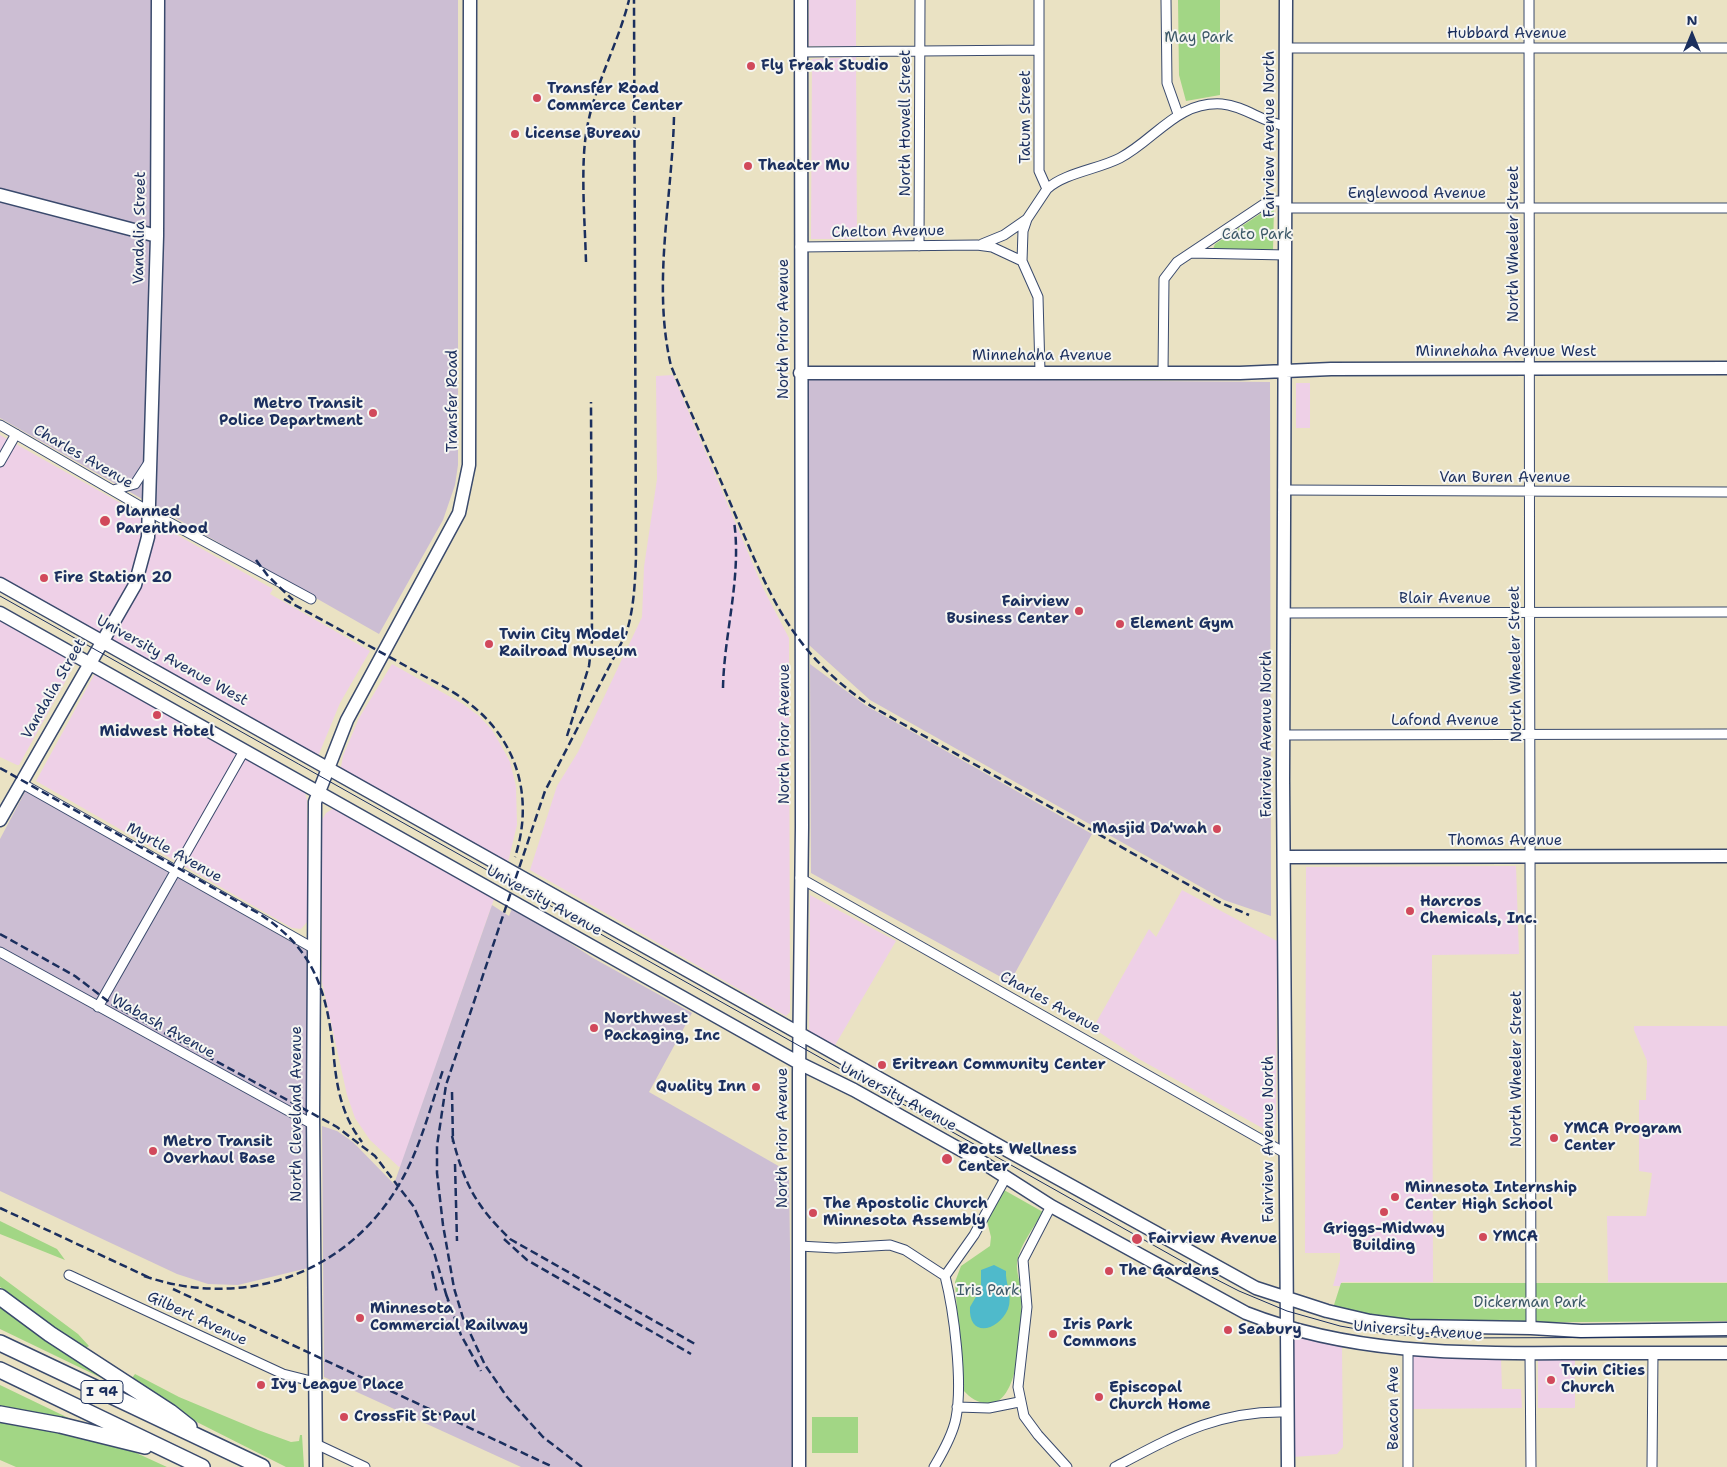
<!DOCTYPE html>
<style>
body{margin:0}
#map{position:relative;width:1727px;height:1467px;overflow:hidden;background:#eae2c3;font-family:"Shantell Sans",sans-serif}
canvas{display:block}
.north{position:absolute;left:1667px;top:10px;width:50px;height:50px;-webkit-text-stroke:4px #f6f6f2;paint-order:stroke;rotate:0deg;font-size:14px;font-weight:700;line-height:20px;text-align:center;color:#1b2f5e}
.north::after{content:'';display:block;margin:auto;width:18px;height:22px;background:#1b2f5e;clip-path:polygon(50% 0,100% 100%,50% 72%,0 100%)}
</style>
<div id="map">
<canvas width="1727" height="1467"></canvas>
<div class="north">N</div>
</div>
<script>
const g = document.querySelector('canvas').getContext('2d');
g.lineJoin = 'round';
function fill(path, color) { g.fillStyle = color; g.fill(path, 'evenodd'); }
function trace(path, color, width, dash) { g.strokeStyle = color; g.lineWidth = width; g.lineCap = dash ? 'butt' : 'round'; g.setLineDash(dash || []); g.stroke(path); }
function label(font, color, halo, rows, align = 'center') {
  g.font = font + ' "Shantell Sans",sans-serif'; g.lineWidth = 4; g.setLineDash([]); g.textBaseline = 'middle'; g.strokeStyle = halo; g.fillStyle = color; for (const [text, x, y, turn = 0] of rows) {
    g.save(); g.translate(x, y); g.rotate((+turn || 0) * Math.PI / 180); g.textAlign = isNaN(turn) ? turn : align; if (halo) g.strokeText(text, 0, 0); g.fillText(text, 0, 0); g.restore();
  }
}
fill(new Path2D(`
 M809,0h47v46h-47z
 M856,57l1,182h-46l1,-180z
 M673,375l90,213 26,50 1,374 -4,4 -256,-146 27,-84 21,-34 64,-135 2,-50 13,-88 -1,-103z
 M1296,383h14v45h-14z
 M0,435l273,154 -3,5 100,57 -30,52 -21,51 -3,1 -316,-176z
 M0,618l73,42 2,4 -56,101h-2l-17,-8z
 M392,664l71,40 16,12 13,14 10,17 8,15 6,24 1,39 -9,37 -164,-90 -3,-5 2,-11 16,-38z
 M94,675h5l205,115 3,10v122l-6,7 -9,-1 -256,-147z
 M334,808l160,91 -93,267 -2,1 -29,-27 -15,-22 -8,-23 -25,-113v-162l4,-7z
 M1516,866l3,88 -87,1 1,327h-91l-2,4h-7l7,-26v-7h-35l1,-386z
 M1182,890l95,51 -1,177 -1,7 -11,4 -125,-70 -46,-31 56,-99 7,8z
 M810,895l86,46 -62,106 -25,-12z
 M1634,1026h93v256h-119l-1,-66h39l6,-43 -13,-2v-71h7l1,-39 -13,-31z
 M1296,1335l46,12 1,100 -6,7 -44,3v-114z
 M1412,1353l89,6 1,30h19l1,19 -109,1z
 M1538,1359h37v49h-37z`), '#eed0e7');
fill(new Path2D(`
 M0,0h458v465l-3,20 -12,35 -64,114 -379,-216z
 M805,378l465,4 1,534 -47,-16 -354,-200 -61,-55z
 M810,664l55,41 227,129 -82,148 -199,-109z
 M26,790l283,162 -1,316 -70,17 -30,-1 -31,-10 -177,-83v-352z
 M492,905l17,11 4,-10 80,52 99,55 -43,79 140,80 4,295h-272l-197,-90 -2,-251 15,5 16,11 41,42z`), '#ccbed3');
fill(new Path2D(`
 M1178,0h42v95l-34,6 -7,-26z
 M1272,206l2,1 -1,44 -60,-2 2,-5z
 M1004,1190l39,22c-8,14 -24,34 -26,51 -1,10 4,20 4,30 2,24 0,104 -28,110 -12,2 -22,-4 -30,-13l-8,-108 6,-16 29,-20 1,-9 -4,-16z
 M0,1221l57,28 8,11 -65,-26z
 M0,1276l78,58 11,12 -5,3 -84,-62z
 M1341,1283h386v38l-285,2 -66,-6 -43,-9z
 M0,1306l113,75 -1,2 -112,-54z
 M135,1374l44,23 79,33 33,12 8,-1 1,-6h2l2,32h-18l-113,-57 -44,-28z
 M0,1385l83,40 -83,-15z
 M812,1417h46v36h-46z
 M0,1419l121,27 46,21h-151l-16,-7z`), '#a2d685');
fill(new Path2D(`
 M994,1265l12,6c-1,12 7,25 2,38 -10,23 -40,29 -38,-2l11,-19v-18z`), '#4fbacb');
const street = new Path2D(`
 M1039,0v171l8,18 -20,30 -4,12 -1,30 16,36 2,75
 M1166,0l1,83 11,31
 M1529,0c-1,443 2,885 2,1328
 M1286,48h441
 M801,52l238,-2
 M1047,189c17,-16 52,-20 73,-31 36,-19 57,-57 102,-54 23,2 41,19 64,22
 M1286,208h441
 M982,244l22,-9 23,-16
 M919,246l1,-246
 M800,247l177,-2 15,2 30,14
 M1191,253l95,2
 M1163,372l1,-93 13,-17 87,-58 5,-3h17
 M0,425l150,87 161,87
 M0,462l16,-28
 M113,490l22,-6 13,-20
 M1283,490l444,2
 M1283,613l444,-1
 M1283,735l444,-1
 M21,783l292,165
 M800,878l485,275
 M0,952l314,173
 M98,1007l146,-256
 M1051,1206l-28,54 4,47 -9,80 6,29 14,19 29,32
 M799,1246l37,2 54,-3 15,5 40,26
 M69,1275l214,99 32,8
 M945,1276l29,-41 32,-58
 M1408,1350v117
 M1530,1354l1,113
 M957,1407l32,1 30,-6
 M316,1444l49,23
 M934,1467c9,-15 19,-33 22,-49 7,-36 -2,-107 -11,-142
 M1115,1467c59,-31 103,-57 172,-55
 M1652,1467l1,-114`);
const secondary = new Path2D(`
 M1286,0l-3,779 5,688
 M0,195l157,41
 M800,373h440l91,-4 396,-1
 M0,584l1003,564 253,140 71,23 43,10 39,5 122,2 50,3 146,-2
 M0,613l799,450 55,27 125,70 72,46 195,107c102,40 210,41 318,40 54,0 109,0 163,0
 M0,820l135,-235 13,-48 9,-301 1,-236
 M1284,857l443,-1
 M316,1467l-3,-353 2,-312 32,-82 112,-207 10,-48 1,-465
 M799,1467v-394l3,-246 -1,-827`);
const highway = new Path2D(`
 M0,1297l50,37 120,78 19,15
 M0,1343l262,124
 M0,1370l202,97
 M0,1414l60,11 85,21`);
trace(street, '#3a4a6d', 11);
trace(secondary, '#3a4a6d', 15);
trace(highway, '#3a4a6d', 18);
trace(street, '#fff', 9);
trace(secondary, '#fff', 12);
trace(highway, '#fff', 15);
trace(new Path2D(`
 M0,596l1194,672 45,23 48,20 53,15 45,8 67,4 275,-1`), '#1b2f5e', 1);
trace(new Path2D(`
 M674,117c-2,83 -22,167 -3,249 20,47 41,94 61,141 37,86 57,144 139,199l348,196 30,13
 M586,262c-1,-39 -6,-97 1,-134 8,-44 31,-84 42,-128
 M256,560l12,16 25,24
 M284,599c40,22 80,44 120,66 22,13 46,23 66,39 48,37 64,95 45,153
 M723,688c1,-55 19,-111 11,-167
 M567,736l22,-70 3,-25 -1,-239
 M0,768l258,145c54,34 68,74 75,135 3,35 7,65 29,94
 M0,934l75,42 38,29 224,122 38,29 39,51 20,45 14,49
 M452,1092l1,50
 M452,1136c12,47 23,69 58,103l185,105
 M455,1164l2,77
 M0,1208l150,70
 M504,1239l23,21 164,94
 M432,1271l5,22
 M144,1276c99,34 203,-1 256,-93 20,-34 30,-75 43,-113
 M173,1289l380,178
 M446,1294l15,41 20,36
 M582,1467l-39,-30 -36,-40 -22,-32 -22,-47 -9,-30 -11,-63 -6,-52v-27l9,-61 99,-294 81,-157c8,-25 9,-51 10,-77l-2,-557`), '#1b2f5e', 2.5, [8, 4]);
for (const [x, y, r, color] of [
 [751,66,5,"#d1495b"],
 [537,98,5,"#d1495b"],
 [515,134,5,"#d1495b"],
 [748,166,5,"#d1495b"],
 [373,413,5,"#d1495b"],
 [105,521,6,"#d1495b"],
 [44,578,5,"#d1495b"],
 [1079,611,5,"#d1495b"],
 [1120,624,5,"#d1495b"],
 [489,644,5,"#d1495b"],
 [157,715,5,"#d1495b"],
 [1217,829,5,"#d1495b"],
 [1410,911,5,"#d1495b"],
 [594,1028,5,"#d1495b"],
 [882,1065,5,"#d1495b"],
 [756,1087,5,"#d1495b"],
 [1554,1138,5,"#d1495b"],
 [153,1151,5,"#d1495b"],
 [947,1159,6,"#d1495b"],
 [1395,1197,5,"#d1495b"],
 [1384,1212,5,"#d1495b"],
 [813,1213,5,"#d1495b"],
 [1483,1237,5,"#d1495b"],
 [1137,1239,6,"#d1495b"],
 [1109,1271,5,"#d1495b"],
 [360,1318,5,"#d1495b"],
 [1228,1330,5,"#d1495b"],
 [1053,1334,5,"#d1495b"],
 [1551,1380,5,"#d1495b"],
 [261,1385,5,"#d1495b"],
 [1099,1397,5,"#d1495b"],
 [344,1417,5,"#d1495b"]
]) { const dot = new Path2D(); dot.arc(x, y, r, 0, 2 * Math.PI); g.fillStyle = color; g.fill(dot); trace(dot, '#f6f6f2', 2); }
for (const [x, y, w] of [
 [102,1392,42]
]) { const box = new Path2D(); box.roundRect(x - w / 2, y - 11.5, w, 23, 4); g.fillStyle = '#f6f6f2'; g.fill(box); trace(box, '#1b2f5e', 1); }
label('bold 14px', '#1b2f5e', null, [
 ["I 94",102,1392]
]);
label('15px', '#1b2f5e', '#f6f6f2', [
 ["Hubbard Avenue",1507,34],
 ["Tatum Street",1026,117,-90],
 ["North Howell Street",906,123,-90],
 ["Fairview Avenue North",1270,134,-90],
 ["Englewood Avenue",1417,194],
 ["Vandalia Street",140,228,-89],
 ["Chelton Avenue",888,232,-1],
 ["North Wheeler Street",1514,244,-90],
 ["North Prior Avenue",784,329,-90],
 ["Minnehaha Avenue West",1506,352],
 ["Minnehaha Avenue",1042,356],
 ["Transfer Road",453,401,-90],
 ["Charles Avenue",83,457,30],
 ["Van Buren Avenue",1505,478],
 ["Blair Avenue",1445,599],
 ["University Avenue West",172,661,29],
 ["North Wheeler Street",1516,664,-91],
 ["Vandalia Street",54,689,-60],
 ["Lafond Avenue",1445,721],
 ["North Prior Avenue",785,734,-90],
 ["Fairview Avenue North",1267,734,-90],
 ["Thomas Avenue",1505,841],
 ["Myrtle Avenue",174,853,29],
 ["University Avenue",544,901,29],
 ["Charles Avenue",1050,1003,29],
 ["Wabash Avenue",163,1027,29],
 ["North Wheeler Street",1517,1069,-90],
 ["University Avenue",898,1097,28],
 ["North Cleveland Avenue",297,1114,-90],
 ["North Prior Avenue",783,1138,-90],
 ["Fairview Avenue North",1269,1139,-90],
 ["Gilbert Avenue",197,1319,25],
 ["University Avenue",1418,1331,4],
 ["Beacon Ave",1394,1408,-90]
]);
label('15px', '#3d5968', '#f6f6f2', [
 ["May Park",1199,38],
 ["Cato Park",1257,235],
 ["Iris Park",988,1291],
 ["Dickerman Park",1530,1303]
]);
label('bold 15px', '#1b2f5e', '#f6f6f2', [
 ["Fly Freak Studio",761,66],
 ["Transfer Road",547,89],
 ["Commerce Center",547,106],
 ["License Bureau",525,134],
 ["Theater Mu",758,166],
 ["Metro Transit",363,404,"right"],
 ["Police Department",363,421,"right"],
 ["Planned",116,512],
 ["Parenthood",116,529],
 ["Fire Station 20",54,578],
 ["Fairview",1069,602,"right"],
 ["Business Center",1069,619,"right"],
 ["Element Gym",1130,624],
 ["Twin City Model",499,635],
 ["Railroad Museum",499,652],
 ["Midwest Hotel",157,732,"center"],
 ["Masjid Da'wah",1207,829,"right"],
 ["Harcros",1420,902],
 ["Chemicals, Inc.",1420,919],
 ["Northwest",604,1019],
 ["Packaging, Inc",604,1036],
 ["Eritrean Community Center",892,1065],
 ["Quality Inn",746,1087,"right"],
 ["YMCA Program",1564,1129],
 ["Center",1564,1146],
 ["Metro Transit",163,1142],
 ["Overhaul Base",163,1159],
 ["Roots Wellness",958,1150],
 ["Center",958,1167],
 ["Minnesota Internship",1405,1188],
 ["Center High School",1405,1205],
 ["The Apostolic Church",823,1204],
 ["Minnesota Assembly",823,1221],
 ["Griggs-Midway",1384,1229,"center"],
 ["Building",1384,1246,"center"],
 ["YMCA",1493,1237],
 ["Fairview Avenue",1148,1239],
 ["The Gardens",1119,1271],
 ["Minnesota",370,1309],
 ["Commercial Railway",370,1326],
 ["Iris Park",1063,1325],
 ["Commons",1063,1342],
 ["Seabury",1238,1330],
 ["Twin Cities",1561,1371],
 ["Church",1561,1388],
 ["Ivy League Place",271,1385],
 ["Episcopal",1109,1388],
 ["Church Home",1109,1405],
 ["CrossFit St Paul",354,1417]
], 'left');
</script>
